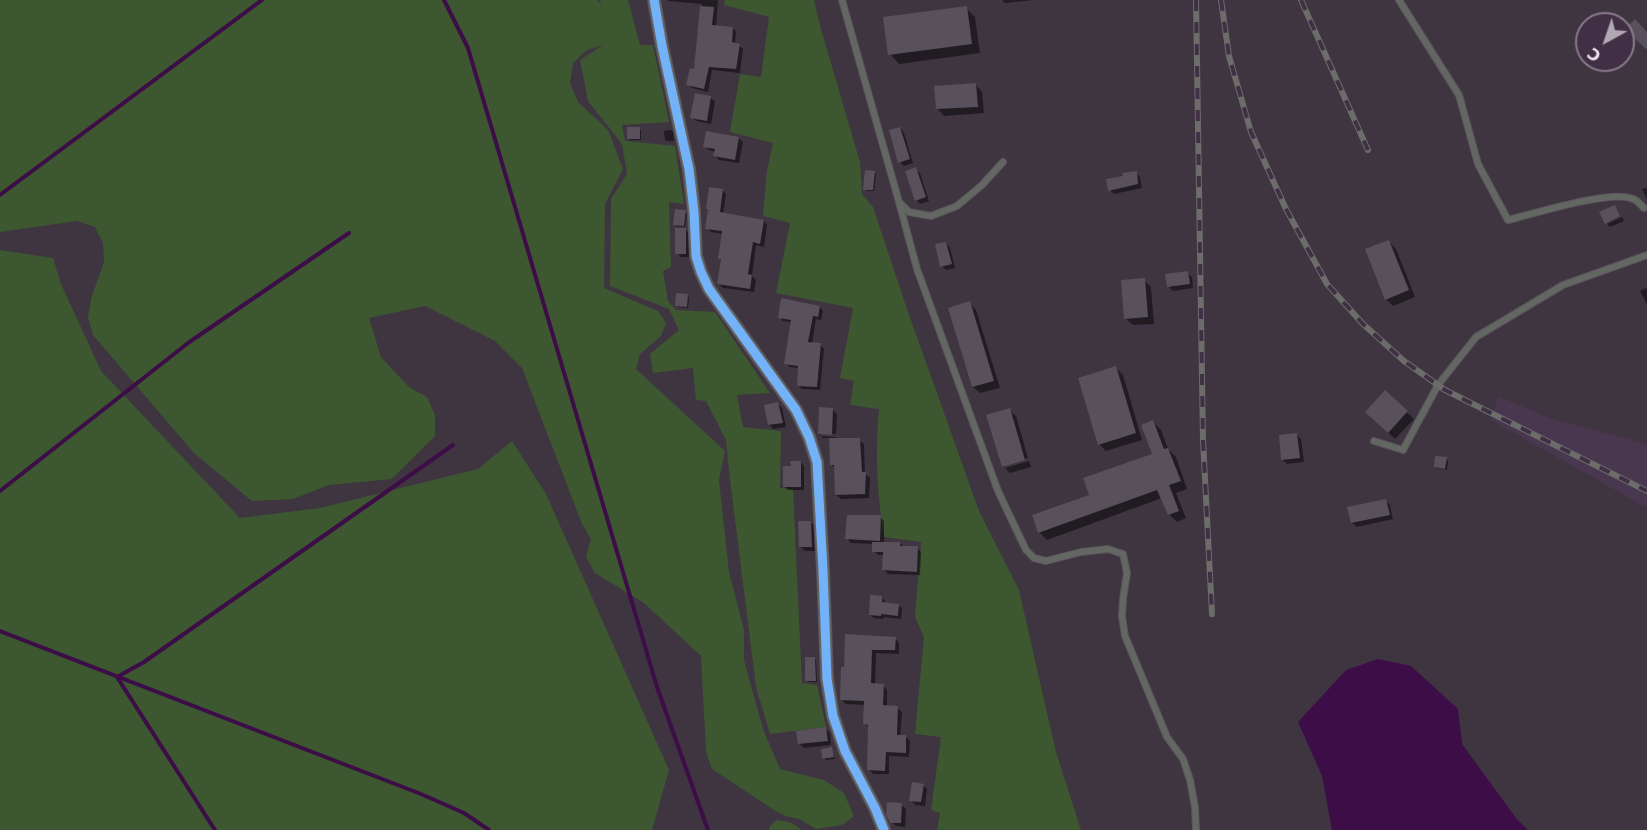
<!DOCTYPE html>
<meta charset="utf-8">
<style>
body{margin:0}
#map{position:relative;width:1647px;height:830px;overflow:hidden;background:#3e3540;font-family:"DejaVu Sans",sans-serif}
canvas{display:block}
.north{position:absolute;left:1575px;top:12px;width:60px;height:60px;box-sizing:border-box;background:#413045;border:2px solid #87798b;border-radius:50%;rotate:220deg;font-size:16px;font-weight:700;line-height:24px;text-align:center;color:#f0e6f3}
.north::after{content:'';display:block;margin:auto;width:21px;height:27px;background:#b2a8b4;clip-path:polygon(50% 0,100% 100%,50% 72%,0 100%)}
</style>
<div id="map">
<canvas width="1647" height="830"></canvas>
<div class="north">С</div>
</div>
<script>
const g = document.querySelector('canvas').getContext('2d');
g.lineJoin = 'round';
function fill(path, color) { g.fillStyle = color; g.fill(path, 'evenodd'); }
function trace(path, color, width, dash) { g.strokeStyle = color; g.lineWidth = width; g.lineCap = dash ? 'butt' : 'round'; g.setLineDash(dash || []); g.stroke(path); }
fill(new Path2D(`
 M1498,396l54,23 95,25v64l-156,-88z`), '#49364f');
fill(new Path2D(`
 M0,0h597l4,4 -1,-4h28l12,45h13l16,77 -47,3 3,16 50,5 9,58 -15,-2 2,65 -8,4 5,30 8,9 39,2 55,81 -33,2 6,32 38,4 -1,57 13,1 9,194 15,2 9,42 -56,7 -14,-47 -26,-207 -4,-40 -20,-39 -10,-1 -3,-32 -40,5 -3,-19 29,-24 -10,-21 -59,-23 1,-87 16,-25 -5,-30 -34,-43 -8,-41 23,-15 -16,5 -14,13 -3,20 8,19 30,28 15,39 -18,35 -1,84 54,23 8,12 -5,13 -21,18 -4,15 89,82 -6,29 10,92 15,58v30l19,69 17,40 44,11 20,13 10,23 -12,9 -26,4 -17,-10 -14,-3 -11,-6 -62,-41 -6,-17 -5,-96 -57,-53 -49,-30 -9,-16 5,-18 -9,-15 -60,-156 -27,-27 -70,-35 -56,12 12,39 28,30 18,10 8,18v21l-43,43 -63,6 -36,14 -41,2 -58,-48 -101,-118 -5,-17 3,-19 13,-37 -1,-19 -8,-16 -18,-6 -77,11z
 M725,0h89l7,29 39,133 2,32 11,13 34,102 72,202 40,79 37,162 25,78h-144l3,-17 -9,-3 10,-73 -26,-3 9,-97 -9,-20 6,-75 -37,-5c-7,-42 -9,-85 -5,-128l-29,-4 4,-24 -14,-3 13,-70 -77,-15 14,-70 -27,-7 4,-45 6,-28 -43,-11 10,-58 21,3 8,-60 -45,-12z
 M0,250l53,8 8,26 40,87 139,147 80,-10 158,-39 34,-28 34,53 123,276 -17,60h-652z
 M777,820c9,1 18,3 24,10h-32l1,-4z`), '#3d5730');
fill(new Path2D(`
 M1378,659l33,7 47,43 4,35 54,74 12,12h-196l-10,-54 -24,-54 48,-52z`), '#3c0d47');
fill(new Path2D(`
 M667,0h51l-2,27 17,1 3,4 -1,12 4,1 4,4 -3,24 -28,-3 -4,22 -16,-4 -4,-4 7,-13 7,-67 -33,-3z
 M1002,0h31l-28,3z
 M966,8l9,9 5,36 -81,11 -9,-10z
 M976,85l6,7 2,21 -40,3 -6,-7z
 M711,98l4,4 -4,22 -15,-3 -4,-4z
 M900,128l4,5 9,30 -9,3 -4,-4z
 M639,129l2,1v10h-11l-2,-2z
 M671,130l2,2 1,9h-7l-2,-1 -1,-9z
 M738,138l5,4 -4,21 -20,-3 -4,-5 1,-3 -7,-2 -4,-4z
 M915,169l5,4 9,28 -9,3 -4,-4z
 M874,173l2,1 -2,17h-7l-2,-2z
 M1136,173l4,4 2,11 -28,6 -4,-4z
 M1647,188v11l-5,-10z
 M722,190l4,4 -3,20 41,7 3,4 -3,22 -8,-2 -4,31 4,4 -2,12 -31,-4 -4,-4 3,-23 -3,-3 4,-24 -12,-2 -4,-4 2,-17 -2,-2z
 M685,212l2,2 -2,13 -8,-1 -2,-1z
 M1622,217l2,4 -14,6 -3,-3z
 M686,230l4,4v23h-9l-4,-4z
 M1389,242l7,7 19,48 -22,9 -7,-7z
 M946,243l4,5 5,20 -9,2 -4,-4z
 M1187,273l5,4 1,11 -20,3 -5,-5z
 M1144,280l7,7 3,37 -21,1 -7,-6z
 M1647,288v16l-7,-13z
 M688,296l1,2 -1,10 -10,-1 -1,-1z
 M969,303l7,7 24,78 -20,5 -7,-6 -23,-78z
 M820,307l3,4 -2,9 -5,-1 -4,25 8,1 4,4 -4,41 -18,-1 -4,-3 1,-18 -9,-1 -4,-4 6,-41 -9,-1 -3,-4z
 M1116,368l7,7 19,65 -36,11 -7,-7z
 M1385,392l29,27 -19,20 -28,-27z
 M778,404l4,4 4,19 -12,2 -5,-4z
 M832,409l5,5 -1,20 -15,-1v3l15,1 -1,3h24l5,4 1,30 5,4 -1,20 -28,1 -5,-4 -1,-27 -3,-3 -2,-27h-7l-4,-4z
 M1009,410l7,6 12,42 -23,7v3l24,-7 2,6 -21,6 -7,-7z
 M1153,422l8,8 7,19 8,8 11,32 -11,4 10,25 -9,4 -8,-8 -7,-16 -115,42 -8,-8 52,-37 63,-41z
 M1297,435l4,4 3,23 -17,2 -4,-4z
 M1446,459l2,1 -1,10 -10,-2 -2,-1z
 M801,462l3,4v24h-16l-4,-4 8,-18z
 M1386,501l4,4 3,14 -36,8 -5,-4z
 M880,517l4,4v22h16l4,4 13,1 4,4 -1,23 -32,-1 -4,-4v-15h-6l-4,-4v-7l-23,-1 -4,-5z
 M810,522l5,4v25h-10l-4,-4z
 M881,597l4,4v3l13,1 4,3 -1,11 -17,-2 -1,2 -9,-1 -4,-3z
 M846,636l49,2 4,5v11l-23,-1 -1,32h8l4,5v17l10,1 5,4 -2,25h6l4,4 -1,16 -20,-1v18h-16l-4,-5v-41l-4,-4v-19l-19,-1 -4,-4z
 M814,659l2,1 1,22h-9l-1,-2z
 M826,729l4,4 1,12 -27,3 -5,-5z
 M832,749l3,10 -9,1 -2,-2z
 M923,785l4,4 -2,17 -10,-1 -4,-5z
 M901,805l5,4 -1,18 -9,-1 -5,-4z`), '#0007');
trace(new Path2D(`
 M444,0l24,48 189,639 51,143
 M0,195l262,-195
 M0,491l188,-148 161,-110
 M0,631l421,163 43,19 25,17
 M215,830l-98,-153 27,-15 309,-217`), '#3c0d47', 4);
fill(new Path2D(`
 M700,6l14,1 -2,18 21,2 -1,15 8,2 -4,25 -27,-2 -5,22 -18,-4 4,-17 4,1z
 M967,6l5,38 -84,11 -5,-38z
 M1635,19l12,13v18l-22,-21z
 M976,83l2,24 -42,2 -2,-23z
 M695,93l16,3 -4,25 -17,-3z
 M627,127h13v12h-13z
 M900,127l10,32 -12,4 -9,-33z
 M706,131l33,6 -4,23 -22,-4 2,-7 -12,-2z
 M916,167l10,30 -11,4 -10,-30z
 M865,170l10,1 -2,19h-10z
 M1137,171l1,13 -30,7 -2,-12 17,-3 -1,-3z
 M709,187l14,2 -3,23 44,8 -4,24 -7,-2 -5,32 4,1 -2,14 -33,-5 4,-25h-3l4,-28 -17,-2 3,-20h-2z
 M1615,205l5,11 -15,8 -6,-12z
 M675,209l11,1 -2,16 -11,-1z
 M675,228h11v26h-11z
 M1389,240l20,50 -24,10 -20,-51z
 M946,242l6,22 -12,3 -5,-23z
 M1188,271l2,13 -23,3 -2,-13z
 M1145,278l3,39 -24,2 -3,-39z
 M676,293l12,1 -1,13 -12,-1z
 M781,298l39,8 -2,11 -5,-1 -5,26 13,1 -4,44 -20,-1 1,-20 -14,-2 7,-44 -13,-2z
 M970,301l24,80 -22,6 -24,-79z
 M1116,366l20,67 -38,12 -20,-67z
 M1385,390l23,21 -20,22 -23,-21z
 M778,402l5,21 -15,2 -4,-20z
 M819,407l14,1 -1,27 -14,-1z
 M1010,408l15,52 -23,7 -16,-52z
 M1153,420l11,29 4,-1 13,33 -12,4 10,26 -11,4 -11,-25 -119,43 -6,-18 57,-20 -6,-17 69,-24 -11,-29z
 M1297,433l3,25 -19,2 -2,-25z
 M829,438h31l2,34h4l-1,22 -30,1 -1,-30h-4z
 M1435,456l12,1 -2,12 -11,-2z
 M790,461h11v26h-18v-21h8z
 M1386,499l4,16 -39,8 -4,-16z
 M847,515h34l-1,26 -35,-2z
 M798,521h13l1,26h-13z
 M872,542h28v4h18l-1,26 -35,-2 1,-18h-11z
 M870,595l12,1v6l17,2 -1,12 -17,-2v2l-12,-1z
 M845,634l51,3 -1,13h-23l-1,33 13,1 -1,21 15,1 -1,29h9v18l-20,-1 -1,19 -18,-1 1,-45 -5,-1 1,-23 -24,-1 1,-33h3z
 M805,657h10l1,24h-11z
 M826,727l2,14 -30,3 -2,-13z
 M832,747l2,10 -12,2 -1,-10z
 M912,782l12,2 -3,18 -12,-1z
 M887,802l15,1 -1,20h-11l-4,-9z`), '#58505a');
const service = new Path2D(`
 M842,0l57,202 10,10 22,4 26,-10 25,-21 21,-23
 M1399,0l60,95 19,69 30,56c25,-6 104,-31 125,-21 4,1 8,6 11,9
 M899,202l18,67 81,222 28,59 8,8 12,3 35,-9 27,-3 15,5 4,19 -4,26 -1,17 3,20 42,101 16,22 7,21 5,27 1,23
 M1374,441l29,9 35,-65 38,-48 87,-52 84,-30`);
const minor = new Path2D(`
 M654,0l8,46 27,123 5,43 2,44 5,16 8,17 87,121 13,27 8,25 6,108 4,109 6,37 12,35 30,57 9,22`);
trace(service, '#5a525c', 8);
trace(minor, '#5a525c', 14);
trace(service, '#636762', 6);
trace(minor, '#636762', 12);
const rail = new Path2D(`
 M1196,0l7,440 9,174
 M1221,0l8,56 22,76 35,77 41,75 36,40 41,37 41,29 202,101
 M1301,0l67,150`);
trace(rail, '#6c6c6b', 6);
trace(rail, '#413045', 4, [11]);
trace(new Path2D(`
 M654,0l8,46 27,123 5,43 2,44 5,16 8,17 87,121 13,27 8,25 6,108 4,109 6,37 12,35 30,57 9,22`), '#73b2f8', 9);
</script>
